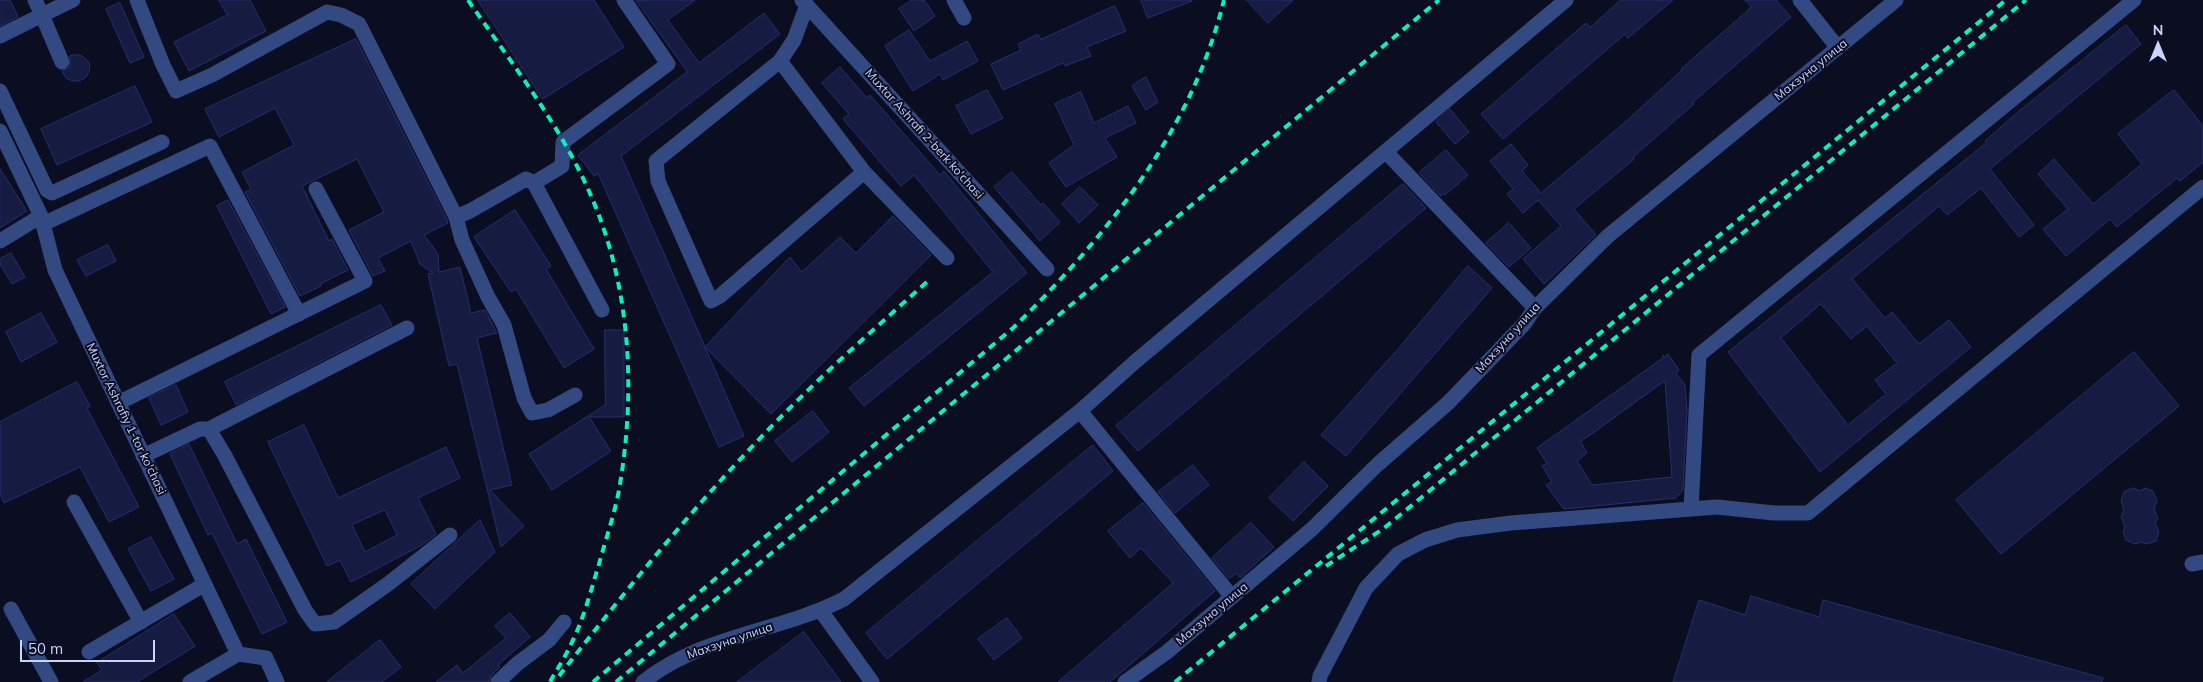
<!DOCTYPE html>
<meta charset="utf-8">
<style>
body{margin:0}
#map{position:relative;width:2203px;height:682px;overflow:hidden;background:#0b0e20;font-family:Mulish,sans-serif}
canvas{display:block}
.north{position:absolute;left:2133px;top:20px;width:50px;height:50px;-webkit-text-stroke:4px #0b0e20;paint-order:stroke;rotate:0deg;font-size:14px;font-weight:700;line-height:20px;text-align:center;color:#cad4ff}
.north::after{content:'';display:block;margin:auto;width:18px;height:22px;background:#cad4ff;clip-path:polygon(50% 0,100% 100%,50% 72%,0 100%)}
.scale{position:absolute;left:20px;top:640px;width:135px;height:22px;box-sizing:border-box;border:2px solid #cad4ff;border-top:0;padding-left:6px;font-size:15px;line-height:18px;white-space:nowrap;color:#cad4ff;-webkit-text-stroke:4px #0b0e20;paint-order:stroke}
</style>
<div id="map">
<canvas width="2203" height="682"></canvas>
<div class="north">N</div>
<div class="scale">50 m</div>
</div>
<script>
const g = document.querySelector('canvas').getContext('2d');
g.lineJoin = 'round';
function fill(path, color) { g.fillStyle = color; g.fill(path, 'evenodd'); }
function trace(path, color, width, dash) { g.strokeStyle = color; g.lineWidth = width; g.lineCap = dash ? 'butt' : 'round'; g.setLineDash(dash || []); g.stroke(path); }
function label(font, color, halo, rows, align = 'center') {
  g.font = font + ' Mulish,sans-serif'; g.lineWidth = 4; g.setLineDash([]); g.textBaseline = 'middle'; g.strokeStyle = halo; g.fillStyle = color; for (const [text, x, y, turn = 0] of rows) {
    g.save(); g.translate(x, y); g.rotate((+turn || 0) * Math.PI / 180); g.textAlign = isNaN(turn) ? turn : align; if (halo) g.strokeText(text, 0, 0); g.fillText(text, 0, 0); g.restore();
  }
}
const building = new Path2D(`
 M0,0h10l8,17 -18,9z
 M219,0h31l16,31 -77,40 -15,-29 53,-27z
 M478,0h116l30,47 -81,52z
 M636,0h59l-27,20 31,43 65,-50 16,21 -159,122 84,191 85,-90 12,15 38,-35 16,16 37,-37 38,39 -160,159 -66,-67 39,89 -25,11 -121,-274 -4,3 -16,-21 109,-83z
 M912,0h12l11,16 -21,15 -15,-22z
 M1141,0h51v1l-44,17z
 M1247,0h46l-25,23z
 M1621,0h52l-45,38 -3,-4 -122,105 -22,-25 105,-91 4,4z
 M1745,0h31l15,17 -98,85 1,2 -61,53 1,2 -60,50 22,26 -52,49 -21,-25 38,-33 -23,-26 -15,13 -16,-19 6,-5 -23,-28 21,-17 17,21 -6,6 19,22 81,-68 60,-55 -1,-1 65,-57 5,-5z
 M120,3l24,54 -14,6 -24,-54z
 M1115,6l11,25 -39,16 4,9 -26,10 -2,-3 -60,27 -12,-26 30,-14 -3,-6 20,-10 3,5z
 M2126,25l15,19 -151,125 44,56 -15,12 -38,-49 -34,27 -8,-9 -87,73 33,39 7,-6 27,32 30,-24 22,27 -151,125 -92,-120 258,-209 -1,-2 33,-29zM1821,304l30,35 16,-13 30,37 -22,17 11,14 -38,31 -67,-87z
 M909,30l21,31 37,-20 11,20 -35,19 -3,-6 -27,17 -28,-45z
 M356,39l91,181 1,3 -24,12 14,19 1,18 21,-5 11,46 14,-3 10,19 2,4 -20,5 35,147 -22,5 34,36 -23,21 -44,-183 -8,2 -21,-92 5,-1 -13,-9 -9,-23 -33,17 7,13 -12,5 -24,-46 35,-18 -27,-53 -55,27 27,55 3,-2 16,31 -28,14 1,2 -21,10 -55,-104 6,-3 -9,-17 52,-27 -19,-37 -56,29 -14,-28z
 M73,55h7l6,4 4,6 -1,7 -4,6 -6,3h-7l-6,-3 -4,-7 8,-4v-11z
 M840,67l27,31 3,-3 70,80 4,-4 83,102 -163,133 -15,-18 144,-116 -79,-97 -13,11 -58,-67 6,-5 -27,-31z
 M1146,77l12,25 -12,8 -14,-24z
 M135,86l17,36 -95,43 -16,-36z
 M987,90l16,28 -32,16 -15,-28z
 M2174,90l29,36v36l-23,19 -3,-3 -60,49 -7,-8 -44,37 -23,-27 25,-20 -30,-35 16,-15 39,45 49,-40 -24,-30z
 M1081,92l13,31 34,-17 8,17 -31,15 12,19 -51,30 -17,-24 25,-18 -19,-41z
 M1450,109l19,23 -14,12 -19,-22z
 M1446,150l22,25 -23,20 -1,-2 -3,3 -22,-23z
 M0,169l27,42 -27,17z
 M1012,172l29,33 2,-2 17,19 -20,19 -46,-54z
 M1403,184l23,24 -288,243 -22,-25z
 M1080,187l18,18 -19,18 -17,-19z
 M228,200l57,107 -14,7 -54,-108z
 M515,210l36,56 -5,3 48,80 -30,19 -48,-79 -5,3 -37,-55z
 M1509,223l22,25 -22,19 -23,-24z
 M108,245l8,16 -30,15 -9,-16z
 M11,253l14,24 -13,7 -12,-20v-5z
 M1468,266l24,22 -146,168 -25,-21 77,-86z
 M381,305l11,20 -156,80 -11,-23z
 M41,313l16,29 -36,20 -15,-30z
 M605,330h19v87h-35l22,34 -59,39 -23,-36 76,-49z
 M2134,352l45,54 -178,148 -45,-54z
 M1668,354l11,16 -3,3 9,12 2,24 -4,81 -7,8 -112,11 -18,-24 6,-3 -10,-16 5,-3 -10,-15 126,-90v-3l2,2zM1665,381l7,96 -80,8 -15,-24 10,-8 -6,-11z
 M77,382l13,24 -3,2 52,99 -30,15 -29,-55 -76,36 -4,-9v-72z
 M176,385l12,27 -27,13 -12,-27z
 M813,411l16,21 -37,30 -17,-21z
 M304,425l34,73 108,-51 14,31 -42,20 18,36 -14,11 -71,37 -11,-22 -13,6 -59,-124zM385,510l12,25 -32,17 -13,-27z
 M189,444l48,100 9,-5 41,83 -25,12 -50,-101 -4,2 -38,-81z
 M1093,445l20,26 -226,188 -21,-26z
 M1304,462l24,24 -35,35 -24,-23z
 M1193,465l16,20 -34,28 -17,-21z
 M2133,488l7,3 5,-3 8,3 4,10 -3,8 4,9 -3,5 4,9 -3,9 -9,3 -6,-2 -6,2 -9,-4 -3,-8 2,-5 -4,-10 3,-7 -3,-9 3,-9z
 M1143,503l72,88 -105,91h-52l115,-99 -32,-35 -11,10 -22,-27z
 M480,520l15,32 -60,57 -24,-25z
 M1251,523l23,24 -34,31 -4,-5 -7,6 -17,-21z
 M151,537l23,42 -23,12 -23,-42z
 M1751,596l68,21 4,-17 280,78 -1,4h-429l26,-82 46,15z
 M510,613l20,24 -32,28 2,2 -9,9 -2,6h-53l21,-17 6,8 43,-35 -11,-12z
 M174,614l21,32 -58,36h-54l19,-12 -5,-7z
 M1007,618l15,20 -28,22 -16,-21z
 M804,632l37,50h-104z
 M380,640l21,27 -19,15h-55z`);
fill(building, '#161b42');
trace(building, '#262f6f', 1);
trace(new Path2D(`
 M137,0l26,65 13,26 36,-16 115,-63 14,3 18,9 97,193 14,-6 56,-32 8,4 68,127
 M802,0l245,269
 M954,0l10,18
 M1800,0l38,48
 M807,5l-13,35 -14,21 -124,100 2,20 53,120 9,-5 144,-124
 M0,36l42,-21 -7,-15
 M780,61l84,111 83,86
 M62,62l-20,-47 31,-15
 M0,91l47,99 5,3 110,-51
 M0,131l41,85 14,54 183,384 28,4 11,24
 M1387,153l148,155
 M534,183l28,-17 1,-24 105,-78 -44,-64
 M456,217l6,23 26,57 16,28 20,73 8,15 16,-3 27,-15
 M43,224l167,-78 89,168
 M0,241l41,-25
 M118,403l247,-122 -49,-92
 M1080,411l152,186
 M209,429l198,-101
 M143,456l57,-27h9l16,27 80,154 10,14 19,-2 54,-38 62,-49
 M74,502l67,120
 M1691,509l8,-154 435,-355
 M2192,564l11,-2
 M11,609l40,73
 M821,611l51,71
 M89,652l111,-65
 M190,682l48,-28
 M498,682l19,-18 32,-24 15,-18
 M643,682c58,-47 137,-50 201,-83l236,-188 56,-50 430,-361
 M1125,682l42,-30 145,-123 65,-64 71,-62 76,-79 11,-16 73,-72 288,-236
 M1319,682l1,-6 46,-88 32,-34 27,-14 32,-10 54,-7 206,-16 57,6h34l395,-326`), '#334982', 15);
trace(new Path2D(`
 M468,0c44,64 94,127 124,198 38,89 44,190 28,286 -4,26 -14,54 -21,80 -8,26 -15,54 -27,78 -6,14 -15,27 -22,40
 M1326,566l57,-37 643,-529
 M559,676c74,-95 151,-190 237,-274 43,-43 89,-82 134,-123
 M593,682l420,-354c94,-92 179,-197 211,-328
 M616,682l823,-682
 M1175,682l831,-682`), '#00f5c0', 4, [8, 6]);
label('12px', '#cad4ff', '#0b0e20', [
 ["Махзуна улица",1811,70,-39],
 ["Muxtar Ashrafi 2-berk ko'chasi",924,134,48],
 ["Махзуна улица",1508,338,-48],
 ["Muxtor Ashrafiy 1-tor ko'chasi",126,419,64],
 ["Махзуна улица",1212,614,-40],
 ["Махзуна улица",730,641,-19]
]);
</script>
